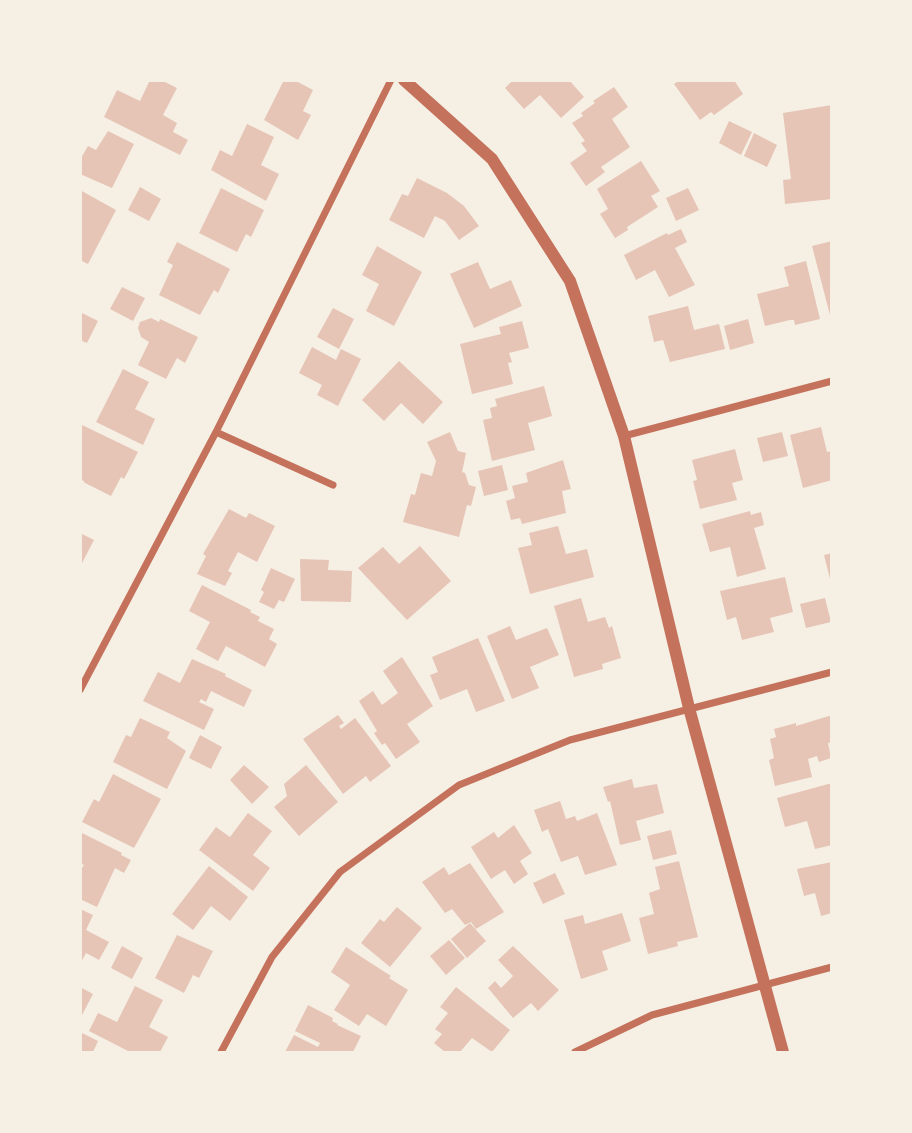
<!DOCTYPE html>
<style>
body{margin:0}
#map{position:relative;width:912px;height:1133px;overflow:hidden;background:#f6efe4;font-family:Cabin,sans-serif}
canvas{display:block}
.frame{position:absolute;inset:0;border:82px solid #f6efe4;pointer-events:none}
</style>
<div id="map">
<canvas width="912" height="1133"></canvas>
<div class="frame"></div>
</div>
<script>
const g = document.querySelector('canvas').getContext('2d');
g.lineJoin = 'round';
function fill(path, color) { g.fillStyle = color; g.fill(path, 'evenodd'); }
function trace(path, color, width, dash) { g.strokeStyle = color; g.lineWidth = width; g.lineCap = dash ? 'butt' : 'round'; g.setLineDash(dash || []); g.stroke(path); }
fill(new Path2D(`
 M150,80h11l16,8 -14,27 14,8 -4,9 15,8 -8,15 -76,-38 13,-27 23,11z
 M284,80h10l19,10 -10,21 8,4 -13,25 -34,-20z
 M513,80h56l15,17 -23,21 -21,-23 -16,14 -19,-21z
 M680,80h54l9,14 -29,21 -3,-3 -11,8 -26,-36z
 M614,87l14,20 -16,12 18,28 -29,20 4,5 -19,14 -16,-23 17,-12 -6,-8 4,-2 -13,-18 11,-7 -2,-3 14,-10 -2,-2z
 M832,105v94l-47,5 -2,-24 8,-1 -8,-66z
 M729,121l23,11 -11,23 -22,-12z
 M247,124l27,13 -13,28 18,9 -13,27 -55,-31 9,-20 12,6z
 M108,131l26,13 -22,44 -32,-14v-14l8,-14 8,4z
 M754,133l23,12 -10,22 -23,-11z
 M641,161l19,30 -9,5 7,11 -31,20 1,3 -13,8 -15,-24 8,-5 -11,-20z
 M417,178l30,15 17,13 15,20 -20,14 -14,-19 -10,-5 -11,22 -35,-18 13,-26 6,2z
 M140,187l21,12 -12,22 -21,-11z
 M221,188l43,22 -13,27 -5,-3 -9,18 -38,-19z
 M688,188l11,22 -23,11 -10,-23z
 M80,190l36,20 -28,54 -8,-4z
 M681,229l6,13 -12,6 20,37 -26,12 -14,-27 -19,10 -12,-25 43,-22 1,2z
 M832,241v78h-1l-19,-73z
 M177,242l53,27 -12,24 -4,-3 -14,25 -41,-20 14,-30 -6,-3z
 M377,246l45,26 -28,54 -28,-15 13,-27 -17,-9z
 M806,261l14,58 -25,6 -1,-5h-4l-25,6 -8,-32 32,-8 -5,-19z
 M478,262l12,27 21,-9 11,26 -48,22 -24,-54z
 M122,287l23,11 -12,23 -23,-12z
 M688,306l6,24 25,-6 6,25 -55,13 -7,-22 -9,2 -6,-26z
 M333,308l21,11 -15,30 -22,-12z
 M80,312l18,9 -11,22 -7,-3z
 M151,318l8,4 1,-3 38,18 -13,26 -8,-5 -11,21 -28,-14 11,-23 -8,-5 -3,-9 2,-6z
 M748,319l6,24 -24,7 -6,-24z
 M522,321l7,27 -20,5 3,9 -4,1 5,21 -41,10 -12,-50 41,-10 -2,-7z
 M312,347l24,13 5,-11 20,10 -23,47 -21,-11 5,-10 -23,-12z
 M399,361l44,41 -20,22 -22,-21 -17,18 -22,-21z
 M123,369l26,13 -14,27 20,10 -12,26 -47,-23z
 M544,386l8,30 -24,7 7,27 -43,11 -9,-41 9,-2 -2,-10 7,-2 -2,-7z
 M80,424l58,28 -14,27 -3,-2 -10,19 -26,-13 -5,-6z
 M821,427l6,25 5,-1v29l-29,8 -13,-53z
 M450,432l8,19 8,2 -4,19 3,1 4,12 7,2 -5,19 -4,-1 -8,32 -56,-15 8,-28 4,1 6,-22 11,3 4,-15 -9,-19z
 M782,432l6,24 -25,6 -6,-24z
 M735,449l8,31 -11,3 5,17 -37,9 -7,-28 4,-1 -5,-20z
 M563,460l8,29 -9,2 4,22 -44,11 -2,-6 -9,2 -5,-19 9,-3 -3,-12 16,-4 -2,-9z
 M502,465l6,25 -24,6 -6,-25z
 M229,509l17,9 3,-5 26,13 -18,36 -19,-10 -10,19 4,2 -7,13 -28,-12 9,-18 -3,-2z
 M750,511l1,4 10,-3 3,13 -10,3 12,41 -29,8 -7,-30 -20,5 -8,-28z
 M558,526l8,28 21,-5 7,28 -64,17 -12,-46 14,-3 -3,-12z
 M80,533l14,7 -14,27z
 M420,546l31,35 -44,39 -49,-52 25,-21 16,17z
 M832,553v30h-1l-7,-28z
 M300,559l29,1 -1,10 24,1 -1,31 -50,-1z
 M271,568l24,11 -11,23 -5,-2 -5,9 -15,-7 5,-10 -3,-2z
 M785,577l8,35 -23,6 4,14 -32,8 -6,-23 -9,3 -7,-29z
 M202,585l49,25 -1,2 10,5 -2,4 16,8 -5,10 8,5 -12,23 -39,-21 -8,15 -22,-12 14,-27 -21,-11z
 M581,598l7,24 17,-5 4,11 3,-2 9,32 -19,6 1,5 -29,8 -20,-71z
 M825,598l6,24 -25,6 -6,-24z
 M510,626l6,14 31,-12 12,27 -29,12 9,21 -27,11 -25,-63z
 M478,638l27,63 -29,11 -9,-23 -27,11 -10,-25 8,-3 -6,-15z
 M402,657l31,49 -26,18 13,18 -24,17 -11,-16 -3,2 -8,-12 3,-2 -18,-30 14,-10 9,14 16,-12 -15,-22z
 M192,659l34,15 -1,2 27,14 -8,17 -33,-16 -5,11 -5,-3 -2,3 15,7 -10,21 -61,-29 15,-29 22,11z
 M338,715l6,8 -5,3 2,3 14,-11 36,48 -21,16 -4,-6 -23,18 -40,-55z
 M829,716h3v26l-4,1 3,15 -12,4 -2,-6 -9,3 4,18 -37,9 -6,-26 5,-2 -4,-19 6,-2 -2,-8 22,-6v3z
 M140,718l30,14 -3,6 19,13 -19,38 -54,-27 13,-27 5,2z
 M200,735l22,12 -11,22 -22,-11z
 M244,765l25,22 -17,17 -22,-24z
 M306,765l32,37 -39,34 -25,-29 13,-11 -3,-12z
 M113,774l48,25 -27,49 -52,-26 12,-23 5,3z
 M632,779l2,9 23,-4 7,29 -28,8 5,19 -21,5 -10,-44 -2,1 -5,-15z
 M832,783v62l-17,4 -8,-28 -22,6 -8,-29z
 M560,801l6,18 9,-3 2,5 20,-8 20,52 -32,10 -7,-19 -17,6 -13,-33 -6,3 -8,-22z
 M248,813l24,18 -19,24 17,13 -17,23 -54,-41 17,-23 14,10z
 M514,825l18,28 -12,8 8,13 -14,10 -9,-14 -14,9 -20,-32 23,-15 4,6z
 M671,830l6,24 -24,6 -6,-24z
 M80,832l42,21 -1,2 10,5 -7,13 -9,-5 -18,39 -17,-8v-28l4,-6 -4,-2z
 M679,861l19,76 -21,5 1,4 -30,8 -9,-36 15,-4 -5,-21 11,-4 -5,-22z
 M832,862v51l-11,3 -6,-23 -11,3 -7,-27z
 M470,863l34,49 -28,17 -5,-7 -6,3 -13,-16 -7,4 -23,-31 22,-15 5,8z
 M209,866l39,31 -18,24 -19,-15 -18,24 -21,-16z
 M555,873l10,21 -22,10 -10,-21z
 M397,907l25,21 -32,39 -29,-24 19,-24 4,3z
 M80,909l13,6 -7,15 23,12 -10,18 -13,-7 -6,11z
 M622,913l9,28 -29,10 6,19 -27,9 -17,-59 19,-5 2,9z
 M470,923l16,18 -19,17 -16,-19z
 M177,935l36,16 -14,27 -6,-3 -9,18 -29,-15z
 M449,940l16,18 -19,17 -16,-19z
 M122,946l21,12 -11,21 -21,-11z
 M513,946l46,44 -21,21 -7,-8 -18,15 -25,-30 7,-7 6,7 12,-12 -15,-16z
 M346,947l45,29 -2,2 19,12 -22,36 -19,-12 -8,12 -25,-16 16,-25 -19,-13z
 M135,986l28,14 -14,27 19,10 -8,15h-30l-41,-21 9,-18 19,9z
 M80,987l13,7 -13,25z
 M456,987l54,43 -18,22 -20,-14 -12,14h-15l-11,-9 8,-9 -7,-5 13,-16 -8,-6z
 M308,1005l25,13 -1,3 6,3 -1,1 24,11 -8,16h-68l9,-17 24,12 2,-4 -25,-12z
 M80,1032l18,9 -5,11h-13z`), '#e6c5b7');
trace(new Path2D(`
 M216,432l117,53
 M624,436l208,-55
 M80,690l136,-258 175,-352
 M221,1052l51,-95 68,-85 119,-87 111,-45 262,-68
 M575,1052l77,-37 180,-48`), '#c5725c', 7);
trace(new Path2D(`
 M404,80l88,79 78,122 54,155 65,272 94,344`), '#c5725c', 12);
</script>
